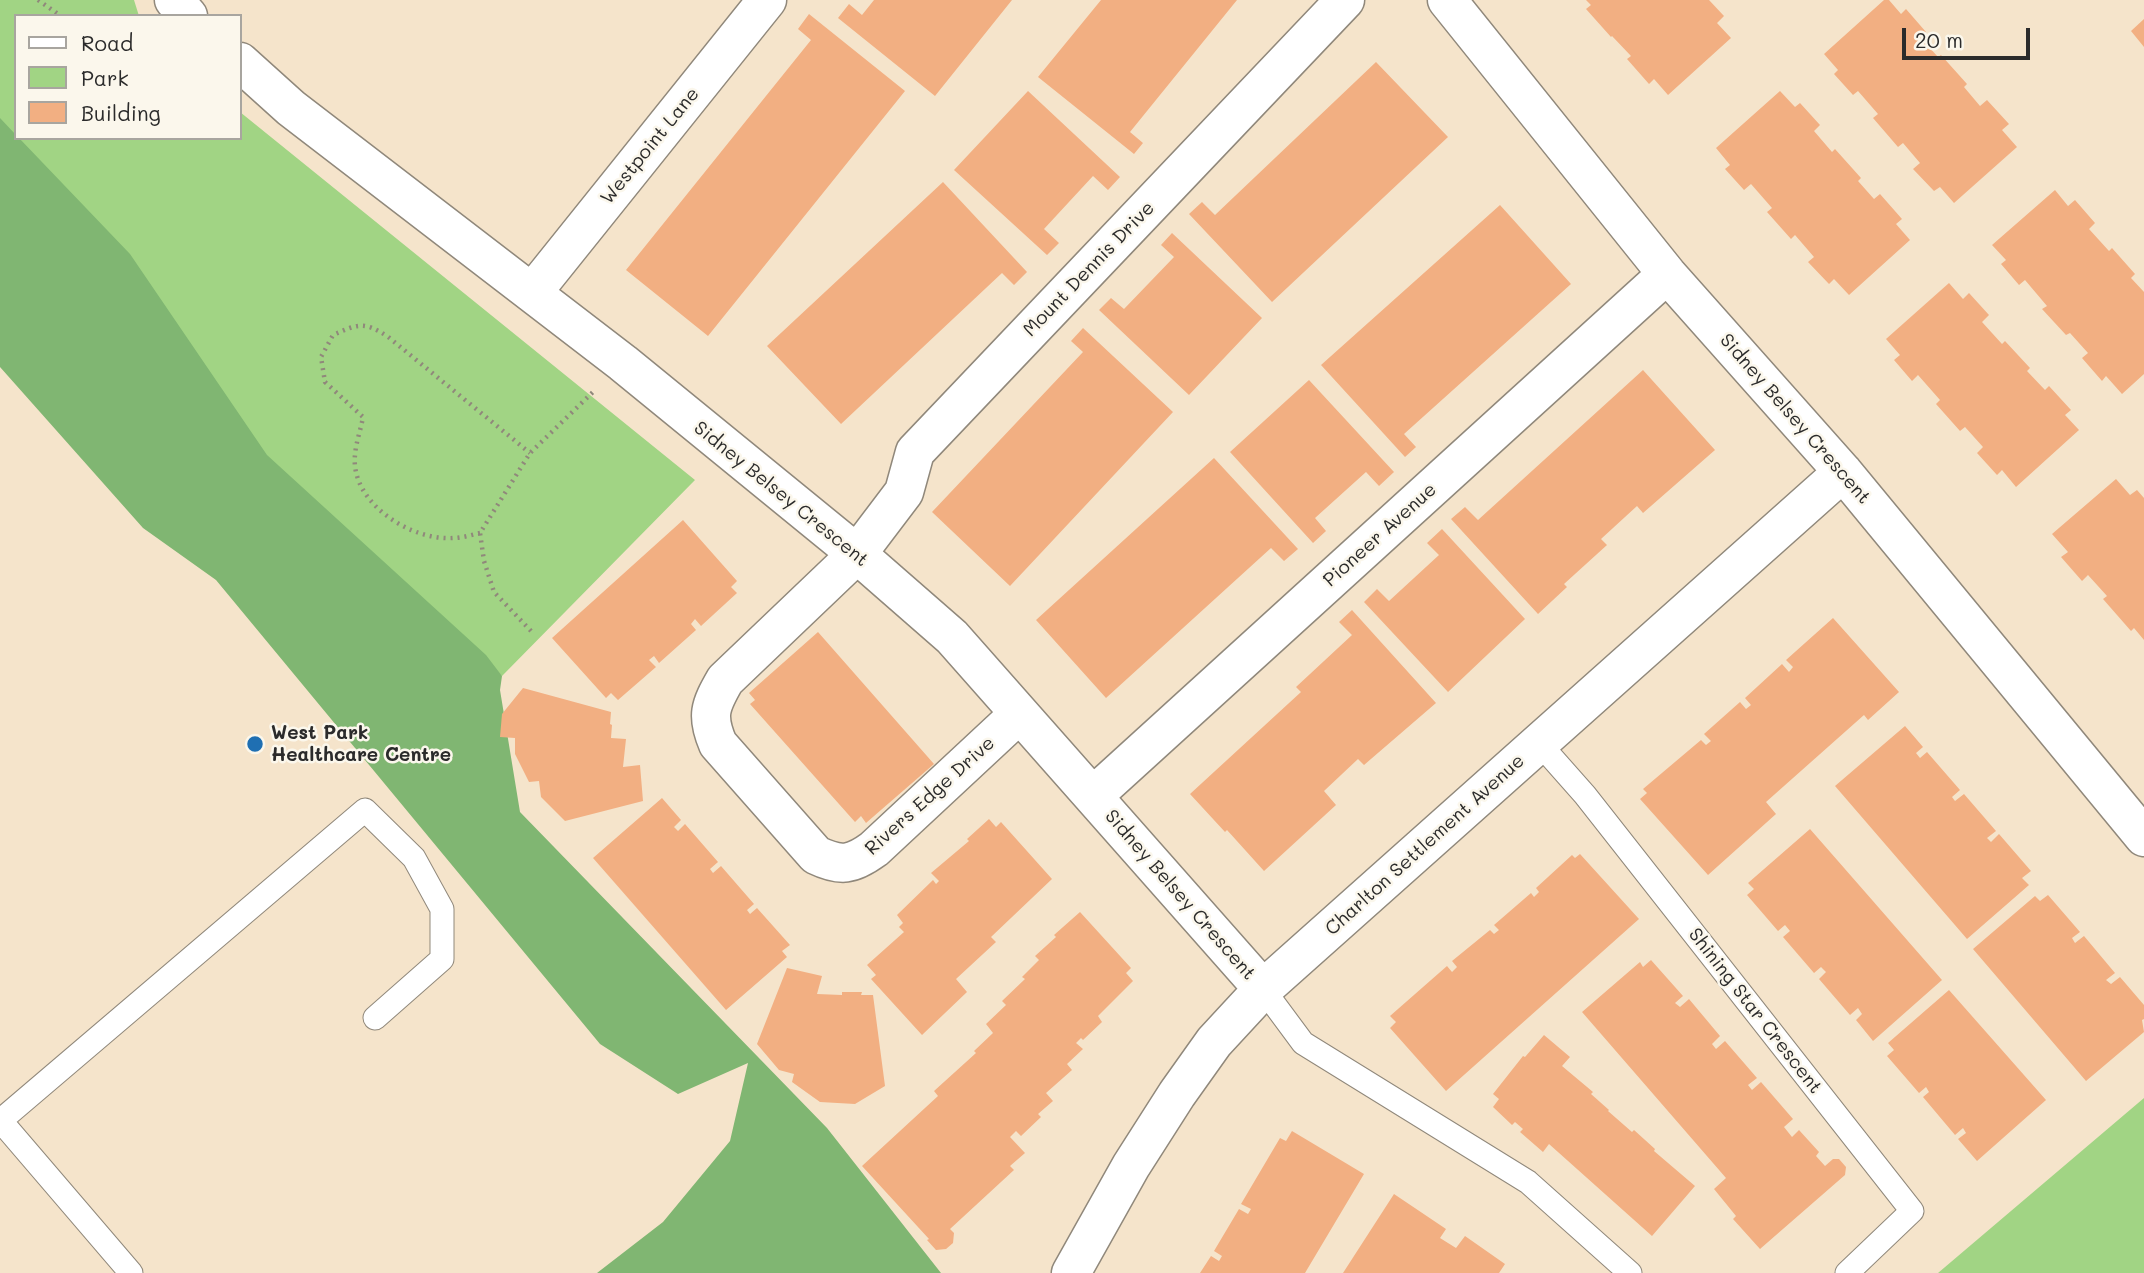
<!DOCTYPE html>
<style>
body{margin:0}
#map{position:relative;width:2144px;height:1273px;overflow:hidden;background:#f5e4cb;font-family:Mali,sans-serif}
canvas{display:block}
.legend{position:absolute;left:14px;top:14px;width:228px;height:126px;box-sizing:border-box;background:#fbf7ec;border:2px solid #a8a59f;margin:0;padding:9px 12px;list-style:none;font-size:21px;color:#2b2b2b}
.legend li{display:flex;align-items:center;gap:14px;height:35px}
.legend b{width:35px;border:2px solid #a8a59f}
.scale{position:absolute;left:1902px;top:28px;width:128px;height:32px;box-sizing:border-box;border:4px solid #2b2b2b;border-top:0;padding-left:9px;font-size:21px;line-height:24px;white-space:nowrap;color:#2b2b2b;-webkit-text-stroke:5px #fbf7ec;paint-order:stroke}
</style>
<div id="map">
<canvas width="2144" height="1273"></canvas>
<ul class="legend">
<li><b style="height:9px;background:#fff"></b>Road</li>
<li><b style="height:19px;background:#a1d484"></b>Park</li>
<li><b style="height:19px;background:#f2af82"></b>Building</li>
</ul>
<div class="scale">20 m</div>
</div>
<script>
const g = document.querySelector('canvas').getContext('2d');
g.lineJoin = 'round';
function fill(path, color) { g.fillStyle = color; g.fill(path, 'evenodd'); }
function trace(path, color, width, dash) { g.strokeStyle = color; g.lineWidth = width; g.lineCap = dash ? 'butt' : 'round'; g.setLineDash(dash || []); g.stroke(path); }
function label(font, color, halo, rows, align = 'center') {
  g.font = font + ' Mali,sans-serif'; g.lineWidth = 5; g.setLineDash([]); g.textBaseline = 'middle'; g.strokeStyle = halo; g.fillStyle = color; for (const [text, x, y, turn = 0] of rows) {
    g.save(); g.translate(x, y); g.rotate((+turn || 0) * Math.PI / 180); g.textAlign = isNaN(turn) ? turn : align; if (halo) g.strokeText(text, 0, 0); g.fillText(text, 0, 0); g.restore();
  }
}
fill(new Path2D(`
 M0,0h134l5,16h-123v122h224v-26l455,368 -193,196 -341,-266 -161,-151z
 M2144,1098v175h-206z`), '#a1d484');
fill(new Path2D(`
 M0,118l16,17v3h3l111,116 137,201 219,200 16,21 -2,14 20,122 307,316 114,145h-344l66,-51 67,-81 18,-78 -70,31 -78,-50 -384,-464 -73,-52 -143,-161z`), '#80b672');
fill(new Path2D(`
 M874,0h138l-77,96 -97,-78 11,-14 13,11z
 M1101,0h136l-107,132 13,11 -9,11 -96,-77z
 M1586,0h123l15,16 -7,7 14,15 -63,57 -14,-16 -5,5 -22,-25 4,-3 -19,-20 -1,1 -25,-28 5,-4z
 M1884,0h5l12,14 5,-5 20,23 -6,5 18,20 3,-2 26,29 -3,3 16,19 7,-6 22,24 -7,6 15,17 -63,56 -14,-16 -6,4 -21,-22 7,-6 -17,-20 -5,4 -25,-29 5,-4 -20,-23 -5,4 -19,-21 4,-4 -14,-16z
 M809,14l96,77 -197,245 -82,-66 185,-230 -13,-11z
 M2144,19v28l-13,-16z
 M1376,62l72,75 -176,165 -83,-88 13,-12 13,13z
 M1028,91l92,86 -12,13 -15,-14 -49,53 15,14 -12,12 -93,-85z
 M1780,91l15,16 5,-4 20,22 -6,6 18,21 3,-3 26,29 -3,3 16,18 6,-5 22,25 -6,5 14,16 -61,55 -15,-16 -5,5 -21,-22 6,-5 -19,-22 -4,4 -24,-27 5,-4 -21,-24 -7,6 -19,-21 5,-4 -14,-17z
 M943,182l84,90 -13,13 -12,-12 -161,151 -74,-78z
 M2055,190l13,16 7,-6 20,23 -6,6 20,22 3,-3 23,26 -4,4 13,14v82l-22,20 -16,-18 -4,5 -20,-23 6,-5 -18,-20 -4,2 -24,-26 5,-3 -22,-26 -6,5 -18,-21 5,-4 -14,-15z
 M1500,205l71,79 -167,150 12,13 -11,10 -84,-92z
 M1172,233l90,85 -73,77 -90,-85 12,-12 13,11 50,-52 -13,-12z
 M1949,283l14,16 6,-6 20,22 -7,7 20,22 3,-3 25,27 -3,3 18,19 4,-4 22,24 -6,5 14,15 -63,57 -14,-17 -5,5 -20,-22 6,-6 -18,-20 -5,4 -24,-27 4,-4 -22,-25 -6,6 -18,-21 6,-5 -14,-16z
 M1083,328l90,84 -163,174 -78,-74 151,-160 -12,-11z
 M1643,370l72,80 -72,63 -6,-7 -36,33 6,6 -43,39 3,3 -29,27 -87,-95 14,-12 13,13z
 M1309,380l85,92 -15,14 -13,-14 -51,46 11,13 -13,12 -83,-91z
 M1214,458l84,91 -14,12 -13,-13 -165,150 -70,-78z
 M2116,479l14,16 7,-5 7,8v142l-10,-12 -3,3 -28,-32 4,-3 -19,-21 -6,6 -21,-24 7,-5 -16,-18z
 M683,520l54,61 -6,6 6,6 -36,33 -6,-7 -4,5 5,6 -37,33 -5,-7 -5,4 7,7 -38,33 -7,-7 -5,5 -54,-60z
 M1442,529l83,90 -77,73 -84,-90 13,-13 12,12 50,-46 -12,-12z
 M1352,610l84,93 -72,62 -6,-6 -34,32 12,14 -72,66 -37,-41 -2,2 -35,-38 111,-102 -5,-5 56,-52 -13,-13z
 M1833,618l66,74 -31,28 -4,-5 -98,87 10,12 -68,61 -68,-76 7,-6 -4,-4 58,-49 5,5 5,-4 -7,-7 36,-32 6,7 5,-4 -6,-7 37,-34 7,8 4,-5 -7,-7z
 M818,632l116,132 -68,59 -5,-7 -6,6 -105,-118 5,-4 -6,-7z
 M523,688l88,24 -1,12 2,1 -1,13 15,1 -3,28 17,-2 3,36 -78,20 -24,-24 -2,-16 -10,1 -14,-28v-16l-15,-1 2,-23z
 M1905,726l18,21 -7,6 4,5 7,-6 33,38 -8,7 3,4 9,-7 32,37 -9,7 4,4 8,-8 32,37 -9,7 7,7 -62,54 -132,-153z
 M662,798l19,22 -7,7 4,4 7,-7 33,38 -8,7 3,4 8,-7 33,38 -7,6 3,4 7,-6 33,37 -8,6 5,6 -61,53 -133,-152z
 M989,819l7,8 5,-5 51,57 -61,58 5,5 -40,37 11,13 -45,43 -51,-56 5,-4 -9,-10 37,-33 -5,-5 4,-4 -6,-8 36,-35 3,4 3,-3 -8,-8 38,-32 -2,-2z
 M1810,829l132,151 -69,61 -17,-21 6,-6 -4,-6 -8,7 -31,-36 7,-7 -5,-5 -7,6 -31,-36 7,-6 -5,-6 -7,6 -31,-36 7,-6 -6,-6z
 M1580,854l59,65 -193,172 -56,-63 6,-6 -6,-6 57,-50 5,6 5,-5 -5,-6 38,-31 4,4 5,-4 -5,-5 37,-32 3,4 5,-5 -3,-4 36,-33 3,3z
 M2048,895l32,37 -8,6 3,5 9,-7 31,37 -9,7 5,4 9,-7 24,28v14l-2,1 2,12 -58,49 -113,-132 62,-53 5,5z
 M1080,912l51,56 -5,5 7,8 -35,35 4,6 -19,18 -2,-2 -5,5 7,6 -16,15 5,6 -26,23 7,8 -15,13 3,3 -20,19 -5,-5 -6,6 15,16 -15,13 4,4 -64,59 4,4 -1,10 -7,6 -10,1 -9,-10 2,-1 -67,-73 76,-70 -4,-5 42,-38 -2,-2 19,-18 -7,-9 20,-19 -4,-4 23,-22 -3,-2 17,-17 -4,-4 21,-19 -2,-2z
 M1651,960l32,36 -8,7 5,4 9,-8 31,37 -8,8 4,5 9,-8 32,37 -9,7 4,5 9,-8 32,37 -9,8 8,10 7,-7 20,22 -3,4 9,10 8,-7h6l7,8 -1,8 -85,74 -27,-30 3,-3 -22,-27 12,-11 -144,-166 58,-50 3,5z
 M787,968l35,8 -5,18 25,1v-3h20l-1,3h12l12,91 -30,18 -35,-2 -28,-20 2,-8 -15,-4 -22,-26z
 M1949,990l97,110 -69,61 -19,-22 8,-6 -3,-5 -8,7 -32,-38 6,-5 -3,-5 -7,6 -32,-37 7,-6 -6,-7z
 M1544,1035l26,22 -8,9 31,26 -2,2 18,16 -1,1 24,21 2,-2 21,19 -1,2 41,35 -43,50 -103,-92 -6,8 -23,-20 3,-3 -8,-7 -3,3 -19,-18 6,-8 -6,-5 30,-38 2,1z
 M1292,1131l72,43 -59,99h-105l11,-17 8,5 3,-5 -8,-5 25,-42 9,5 3,-5 -10,-5 39,-66 6,3z
 M1394,1194l52,35 -6,9 16,10 9,-12 40,28 -6,9h-156z`), '#f2af82');
const lane = new Path2D(`
 M1539,743l46,52 327,416 -65,62
 M1263,989l40,54 225,139 102,91
 M0,1120l131,153
 M0,1121l365,-311 49,48 28,51v50l-67,59`);
const street = new Path2D(`
 M174,0l14,16
 M1447,0l220,274 176,198 301,365
 M240,62l51,46 332,255 234,191 95,83 311,352
 M532,293l235,-293
 M1019,714l-145,135c-22,16 -33,18 -58,6l-98,-111c-12,-28 -8,-38 7,-64l132,-126 47,-62 11,-40 430,-452
 M1093,796l574,-522
 M1071,1273l60,-107 46,-72 37,-52 49,-53 580,-517`);
trace(lane, '#90887b', 25);
trace(street, '#90887b', 41);
trace(new Path2D(`
 M38,0l23,16
 M480,533c-9,2 -18,5 -27,5 -43,3 -103,-36 -98,-83 1,-13 6,-26 8,-38l-38,-35 -4,-25 12,-22c25,-11 30,-14 54,1l143,117
 M531,631l-37,-39 -10,-31 -4,-28 50,-80 64,-62`), '#90887b', 4.5, [2, 5]);
trace(lane, '#fff', 23);
trace(street, '#fff', 38);
for (const [x, y, r, color] of [
 [255,744,9,"#1f6fb2"]
]) { const dot = new Path2D(); dot.arc(x, y, r, 0, 2 * Math.PI); g.fillStyle = color; g.fill(dot); trace(dot, '#fbf7ec', 2.5); }
label('19px', '#2b2b2b', '#fbf7ec', [
 ["Westpoint Lane",650,146,-51],
 ["Mount Dennis Drive",1089,269,-46],
 ["Sidney Belsey Crescent",1795,419,49],
 ["Sidney Belsey Crescent",781,494,39],
 ["Pioneer Avenue",1380,535,-42],
 ["Rivers Edge Drive",930,796,-42],
 ["Charlton Settlement Avenue",1425,845,-42],
 ["Sidney Belsey Crescent",1180,895,49],
 ["Shining Star Crescent",1755,1011,52]
]);
label('bold 19px', '#2b2b2b', '#fbf7ec', [
 ["West Park",271,733],
 ["Healthcare Centre",271,755]
], 'left');
</script>
